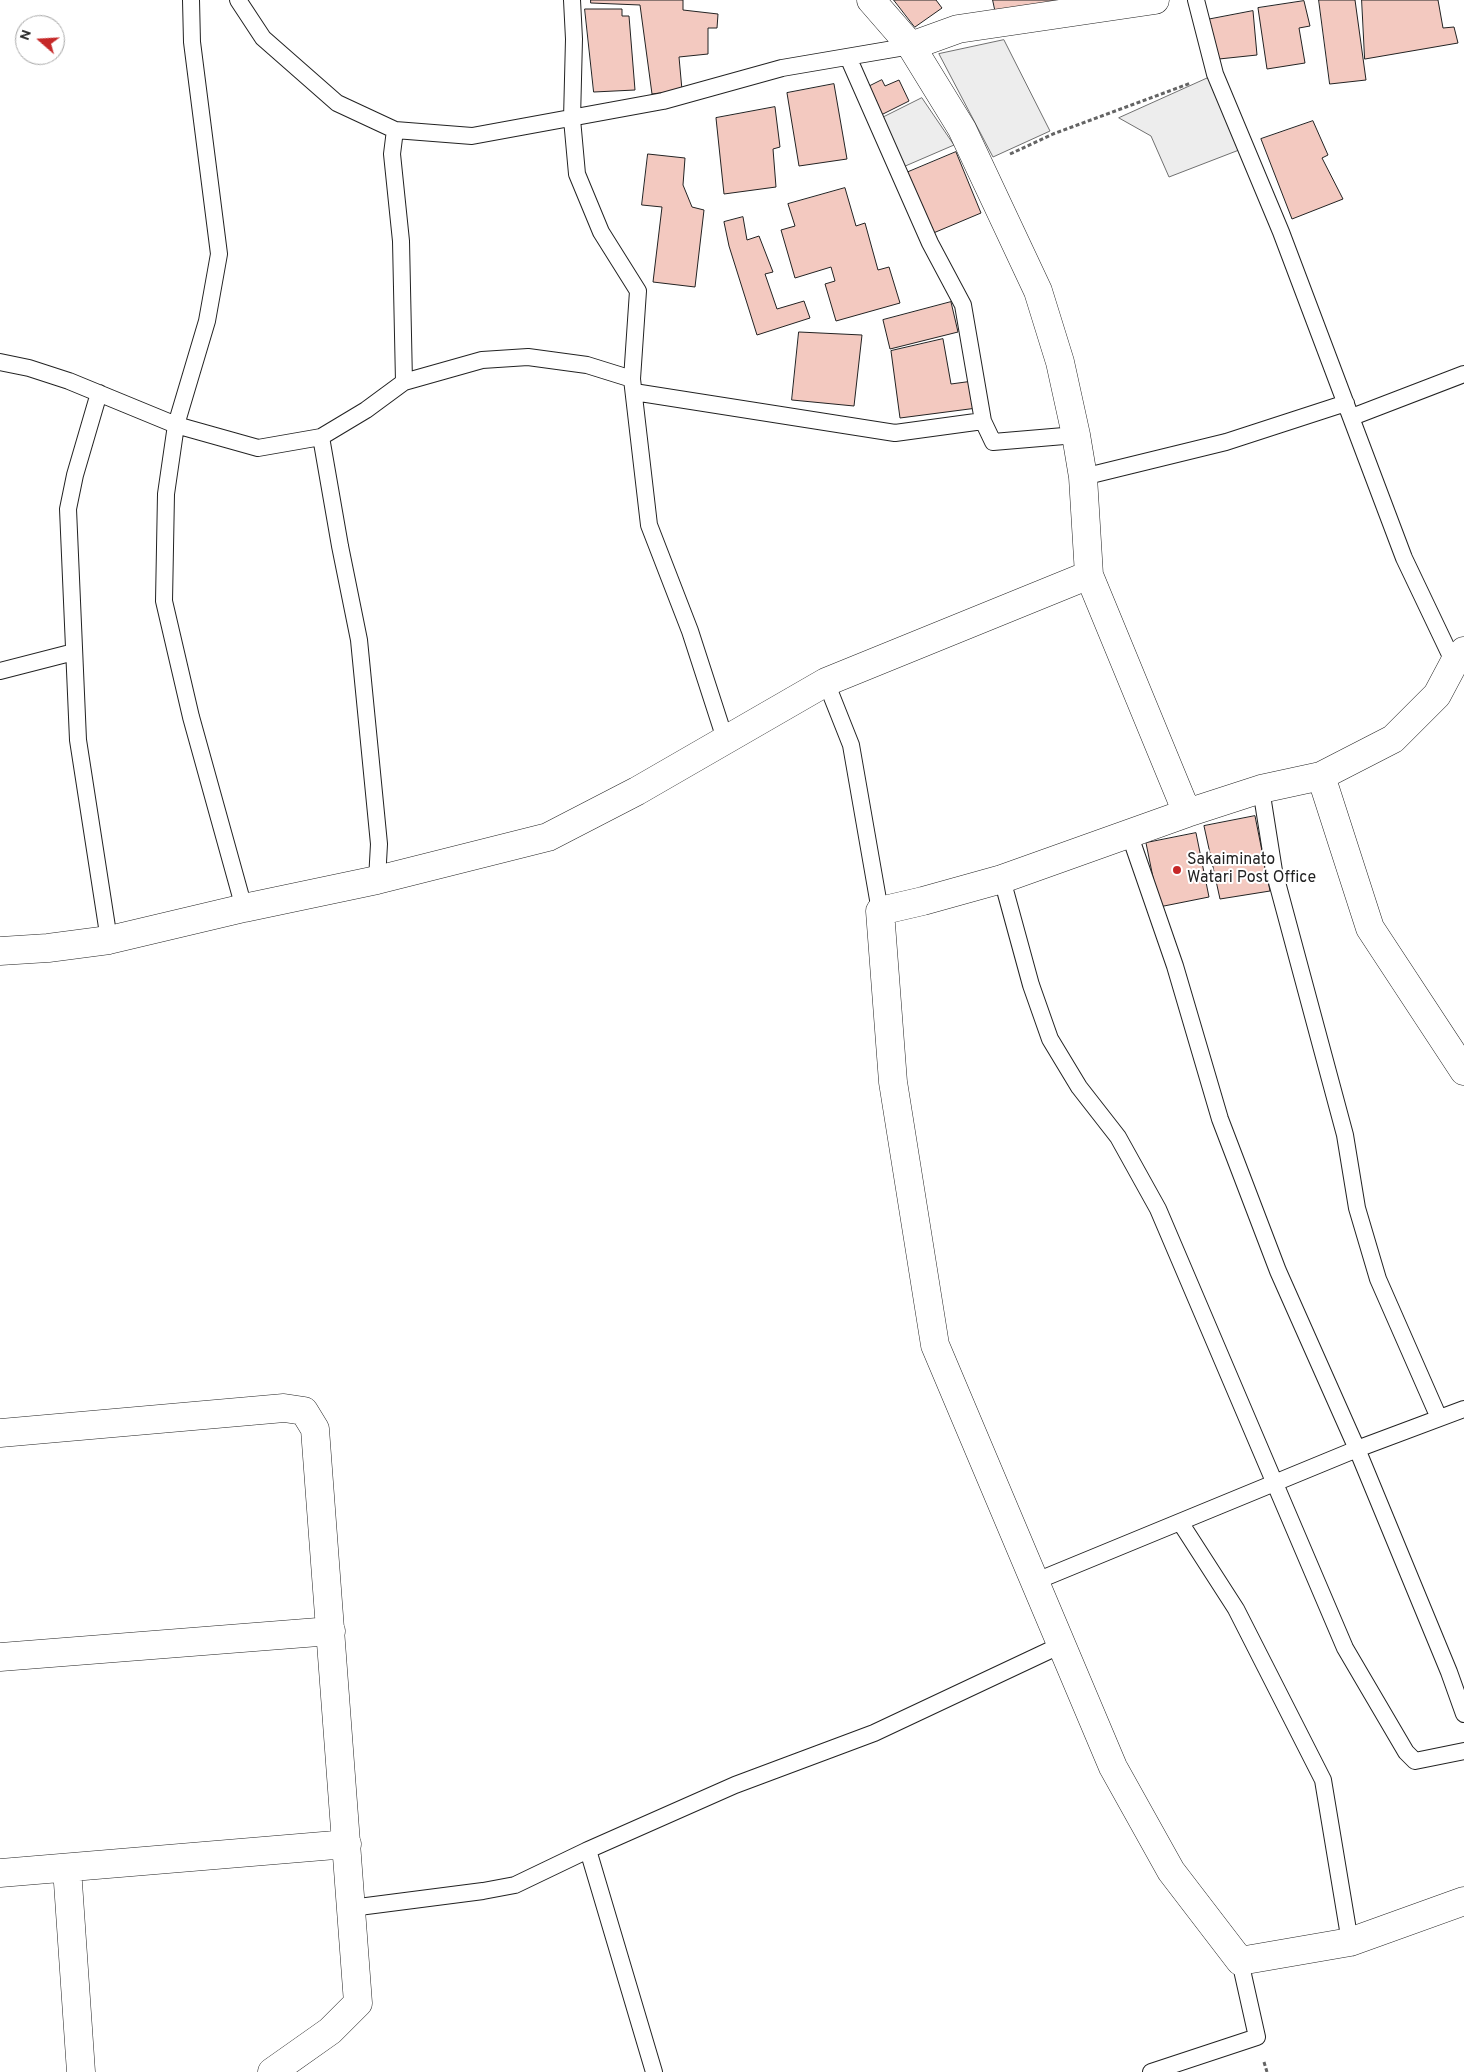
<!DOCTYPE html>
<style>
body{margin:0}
#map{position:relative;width:1464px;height:2072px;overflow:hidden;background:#fff;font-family:Overpass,sans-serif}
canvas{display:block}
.north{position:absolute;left:15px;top:15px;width:50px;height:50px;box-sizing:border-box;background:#fff;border:1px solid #a7a7a7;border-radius:50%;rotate:289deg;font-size:14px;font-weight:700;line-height:20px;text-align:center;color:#222}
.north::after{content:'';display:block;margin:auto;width:18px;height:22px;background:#c62828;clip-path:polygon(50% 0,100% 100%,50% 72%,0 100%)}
</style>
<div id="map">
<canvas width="1464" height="2072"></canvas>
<div class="north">N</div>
</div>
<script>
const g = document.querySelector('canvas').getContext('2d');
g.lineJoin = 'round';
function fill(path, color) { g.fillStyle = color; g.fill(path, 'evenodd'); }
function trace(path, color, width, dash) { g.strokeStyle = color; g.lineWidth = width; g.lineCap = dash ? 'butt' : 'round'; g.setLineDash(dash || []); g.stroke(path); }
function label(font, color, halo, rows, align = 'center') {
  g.font = font + ' Overpass,sans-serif'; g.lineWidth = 4; g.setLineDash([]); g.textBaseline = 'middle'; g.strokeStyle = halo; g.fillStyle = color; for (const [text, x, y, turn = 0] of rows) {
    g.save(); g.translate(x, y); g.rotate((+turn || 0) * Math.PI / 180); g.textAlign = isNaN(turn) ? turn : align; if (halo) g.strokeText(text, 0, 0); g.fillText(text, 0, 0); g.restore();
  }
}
const parking = new Path2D(`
 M1004,40l46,91 -57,26 -54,-103z
 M1208,78l31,72 -70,27 -18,-41 -32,-18z
 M922,98l32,47 -51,22 -23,-48z`);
fill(parking, '#ededed');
trace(parking, '#6f6f6f', 1);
const building = new Path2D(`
 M591,0h92v10l35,4 -1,14h-9v26l-29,3 3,33 -30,4 -12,-89 -49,-2z
 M894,0h42l6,8 -27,19z
 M993,0h87l-84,14z
 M1319,0h36l11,80 -36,4z
 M1362,0h76l5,28 11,-1 4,16 -93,16z
 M1304,1l6,25 -11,2 6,35 -38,6 -9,-61z
 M585,9h37v7h7l6,74 -41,2z
 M1253,11l4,44 -38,4 -13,-39z
 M882,80l3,6 14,-6 10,21 -32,16 -11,-29z
 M834,84l13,75 -48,7 -12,-73z
 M775,107l5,40 -7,2 3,38 -52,7 -8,-76z
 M1313,121l15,34 -6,3 21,41 -51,20 -31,-80z
 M956,152l25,61 -50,21 -25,-61z
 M648,154l37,4 -2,27 9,22 12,3 -9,77 -42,-5 9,-75 -20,-2z
 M845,188l11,38 9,-3 13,47 11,-3 11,36 -64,18 -11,-37 10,-3 -4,-14 -36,11 -14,-48 14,-4 -7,-22z
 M743,217l4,23 12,-4 14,36 -8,2 12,35 27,-8 6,17 -53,17 -28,-89 -5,-24z
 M951,302l7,30 -68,17 -7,-29z
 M799,332l63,3 -8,71 -62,-6z
 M943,339l8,45 22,-3 4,27 -77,10 -9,-67z
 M1255,816l15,75 -50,8 -16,-73z
 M1196,833l13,64 -50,10 -13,-64z`);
fill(building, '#f3c9c0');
trace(building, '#222', 1);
const service = new Path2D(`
 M191,0l1,42 27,212 -12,67 -31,104 -10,69 -2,107 27,116 53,191
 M238,0l25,38 74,65 58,27 77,6 191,-35 119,-33 129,-22
 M572,0l2,39 -2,80 5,55 24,58 37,59 -6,88 17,146 41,106 35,108
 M1196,0l19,74 66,158 123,326 50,105
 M848,57l82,186 33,62 20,116 10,21 83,-7
 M395,130l-3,24 9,87 3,141 78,-22 46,-3 59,8 45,14
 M0,362l29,6 40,13 107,44 82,23 63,-11 45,-27 38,-28
 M634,392l261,41 88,-12
 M99,393l-24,82 -7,34 10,231 31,200
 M1352,417l112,-43
 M321,437l19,109 19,94 20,204 -2,36
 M1083,477l143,-35 120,-39
 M0,671l74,-19
 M826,682l25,63 29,166
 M1261,789l13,82 71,264 12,73 21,71 61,139
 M1129,833l46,133 45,153 58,152 79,178 92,223 15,42
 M1002,879l29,106 19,54 29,48 39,50 40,72 187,439 61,104 9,9 49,-10
 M1180,1522l56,87 87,171 27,162
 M1034,1582l323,-133 107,-40
 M588,1850l66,222
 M351,1908l132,-17 32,-6 73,-35 147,-65 139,-52 187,-88
 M1151,2072l106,-35 -17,-76`);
const minor = new Path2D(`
 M871,0l40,46 51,83 76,162 22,71 16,73 7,42 6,98 98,238
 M911,46l47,-17 197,-29
 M1464,651l-10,12 -17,32 -44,44 -72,37 -60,13 -74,24 -185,66 -79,22 -43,10 13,171 42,263 178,422 58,104 69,90 110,-19 114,-41
 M1321,776l49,152 94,143
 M0,951l48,-3 61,-8 135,-32 133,-28 171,-43 89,-46 189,-109 263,-107
 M0,1433l284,-25 20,3 11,18 43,574 -28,28 -58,41
 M0,1657l331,-26
 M67,1868l14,204
 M0,1873l347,-29`);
trace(service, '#222', 18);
trace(minor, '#222', 29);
trace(new Path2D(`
 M1010,154l43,-20 138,-51
 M1264,2062l3,10`), '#646464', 3, [4, 2.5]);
trace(service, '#fff', 16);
trace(minor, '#fff', 28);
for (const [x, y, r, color] of [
 [1177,870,5,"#c62828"]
]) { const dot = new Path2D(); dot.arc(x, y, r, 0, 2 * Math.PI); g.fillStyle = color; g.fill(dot); trace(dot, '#fff', 2); }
label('16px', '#222', '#fff', [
 ["Sakaiminato",1187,861],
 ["Watari Post Office",1187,879]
], 'left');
</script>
